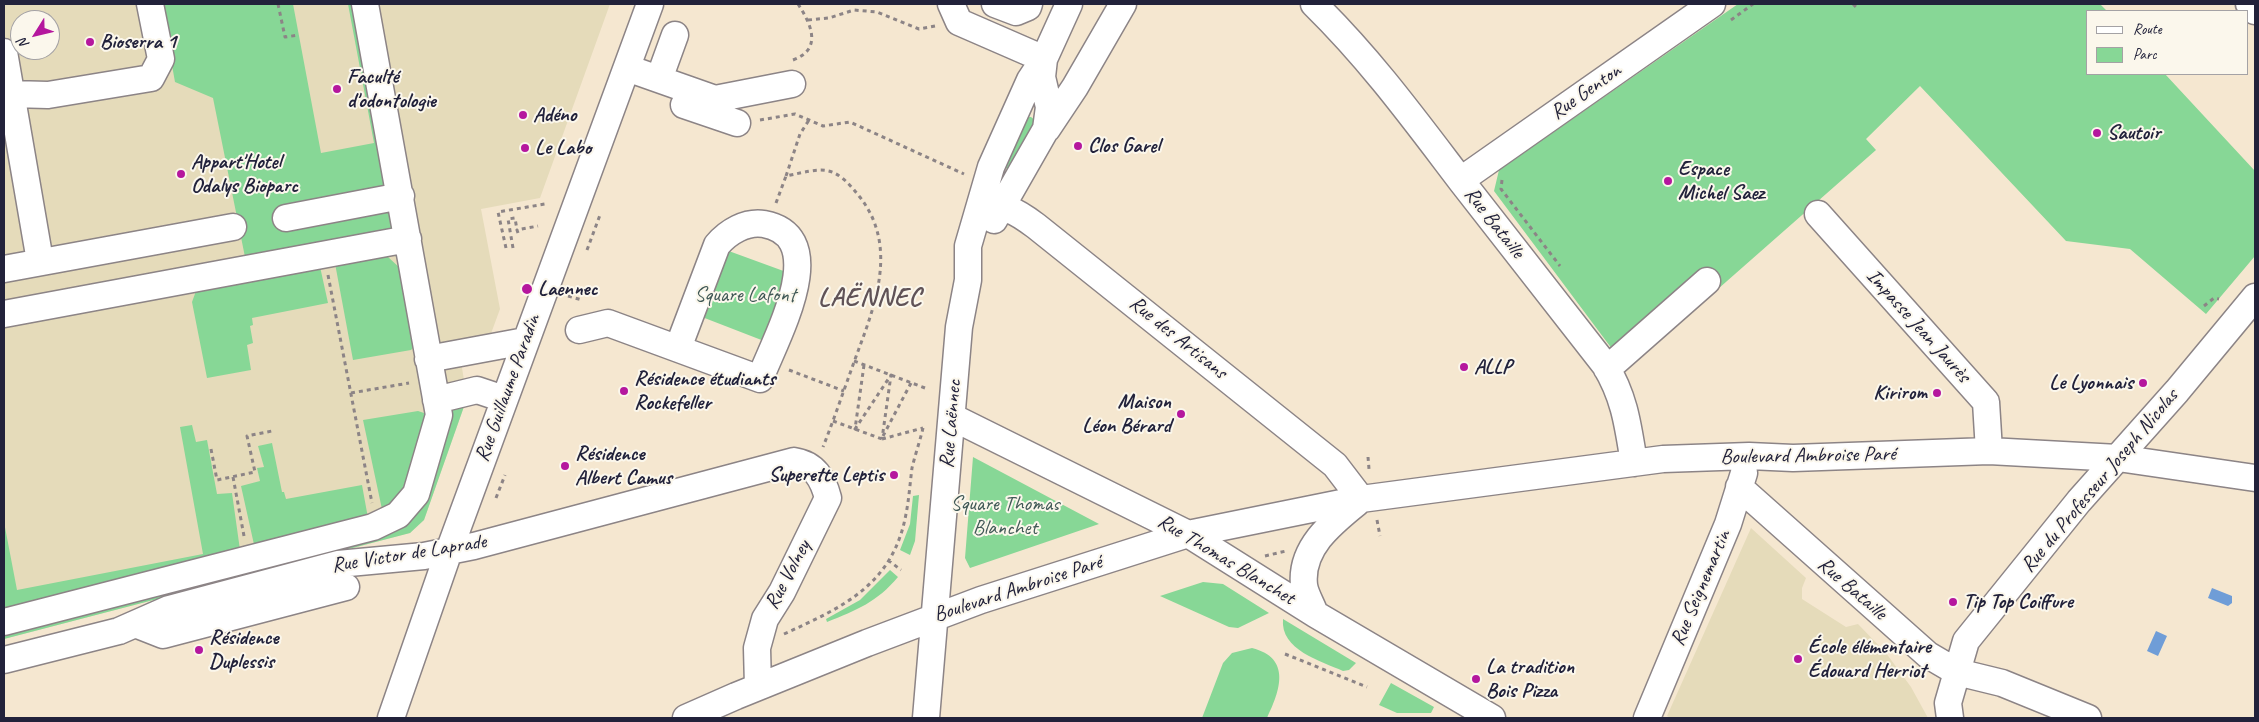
<!DOCTYPE html>
<meta charset="utf-8">
<style>
body{margin:0}
#map{position:relative;width:2259px;height:722px;overflow:hidden;background:#f5e7d0;font-family:Caveat,sans-serif}
canvas{display:block}
.frame{position:absolute;inset:0;border:5px solid #22223b;pointer-events:none}
.legend{position:absolute;left:2086px;top:10px;width:162px;height:65px;box-sizing:border-box;background:#fbf7ec;border:1px solid #a4a2a5;margin:0;padding:6px 9px;list-style:none;font-size:15px;color:#22223b}
.legend li{display:flex;align-items:center;gap:10px;height:25px}
.legend b{width:25px;border:1px solid #a4a2a5}
.north{position:absolute;left:10px;top:10px;width:50px;height:50px;box-sizing:border-box;background:#fbf7ec;border:1px solid #a4a2a5;border-radius:50%;rotate:234deg;font-size:14px;font-weight:700;line-height:20px;text-align:center;color:#22223b}
.north::after{content:'';display:block;margin:auto;width:18px;height:22px;background:#b5179e;clip-path:polygon(50% 0,100% 100%,50% 72%,0 100%)}
</style>
<div id="map">
<canvas width="2259" height="722"></canvas>
<div class="frame"></div>
<ul class="legend">
<li><b style="height:6px;background:#fff"></b>Route</li>
<li><b style="height:14px;background:#87d796"></b>Parc</li>
</ul>
<div class="north">N</div>
</div>
<script>
const g = document.querySelector('canvas').getContext('2d');
g.lineJoin = 'round';
function fill(path, color) { g.fillStyle = color; g.fill(path, 'evenodd'); }
function trace(path, color, width, dash) { g.strokeStyle = color; g.lineWidth = width; g.lineCap = dash ? 'butt' : 'round'; g.setLineDash(dash || []); g.stroke(path); }
function label(font, color, halo, rows, align = 'center') {
  g.font = font + ' Caveat,sans-serif'; g.lineWidth = 4; g.setLineDash([]); g.textBaseline = 'middle'; g.strokeStyle = halo; g.fillStyle = color; for (const [text, x, y, turn = 0] of rows) {
    g.save(); g.translate(x, y); g.rotate((+turn || 0) * Math.PI / 180); g.textAlign = isNaN(turn) ? turn : align; if (halo) g.strokeText(text, 0, 0); g.fillText(text, 0, 0); g.restore();
  }
}
fill(new Path2D(`
 M4,4h606l-70,194 -59,11 19,100 -11,30 -31,5 9,54 -43,122 -14,13 -406,106zM20,20h30v30h-30z
 M1751,528l55,50 -4,10v11l44,28 12,-3 28,29 25,34 17,31h-257l-4,-2z`), '#e5dbba');
fill(new Path2D(`
 M161,4h132l28,149 53,-10 -26,-139h9l36,229 -148,24 -32,-159 -38,-16z
 M1738,4h362l7,7h-19v63h77l90,97v85l-49,58 -76,-65 -64,-8 -146,-155 -54,53 10,11 -249,219 -133,-178 5,-21z
 M1023,117h8l5,4 -25,50 -14,-8z
 M726,250l63,23 -25,68 -62,-24z
 M372,253l16,4 13,12 17,74 -7,7 -58,10 -19,-102z
 M319,262l9,41 -76,15 1,7 -3,1 3,17 -6,2 4,25 -44,8 -15,-76 4,-11z
 M467,398l-43,122 -14,13 -406,106v-10l377,-98 70,-122z
 M418,411l6,2 4,5 -22,78 -23,18 -20,-94z
 M192,425l4,17 11,-2 10,54 15,-1 8,57 -236,61v-89l13,68 186,-36 -23,-127z
 M272,443l10,49h2l2,7 76,-14 6,33 -113,31 -14,-63 19,-5 -3,-13 7,-1 -6,-21z
 M973,457l126,67 -129,44 -5,-10z
 M919,495l-4,46 -5,14 -10,-5 10,-26 3,-28z
 M890,570l8,7c-21,25 -41,33 -71,45l-1,-3 34,-19z
 M1203,582l20,2 46,29 -31,15 -9,-1 -69,-31z
 M1283,619l73,44 -7,7 -6,1c-22,-10 -63,-21 -60,-52z
 M1252,648c40,10 28,43 15,70h-65l21,-55 9,-10z
 M1391,683l43,24 -3,6h-34l-18,-8z`), '#87d796');
fill(new Path2D(`
 M2212,588l20,8v7l-4,3 -20,-8z
 M2156,631l11,5 -9,20 -11,-5z`), '#6f9dd7');
const minor = new Path2D(`
 M951,4l8,18 85,37
 M995,4l21,8 12,-5 1,-3
 M1314,4c57,56 100,115 148,178 47,61 95,122 143,183 20,33 23,61 29,98
 M2249,4l6,7
 M4,52l36,209
 M627,68l88,31 77,-15
 M659,79l16,-44
 M11,94l37,1 103,-17 10,-19 -11,-55
 M684,105l53,18
 M1047,129l28,-42 48,-83
 M1461,180l251,-176
 M978,212c25,-10 38,-1 58,14l299,239 26,34
 M1818,214l168,188 3,49
 M286,218l115,-22
 M994,220l52,-91 3,-22 -7,-30 2,-18
 M4,269l229,-42
 M4,314l404,-75
 M579,330l29,-7 152,56c14,-38 74,-142 4,-155 -18,-3 -36,8 -47,21l-39,103
 M428,359l97,-18
 M1607,369l100,-88
 M436,400l41,-10 27,9
 M952,417l236,117 127,80 177,104
 M1739,487l189,168 29,17 45,11 86,35
 M1315,614c-3,-9 -10,-20 -11,-29 -4,-38 29,-63 55,-84
 M4,622l369,-95 25,-12 18,-21 23,-79 -74,-411
 M135,624l28,11 183,-48
 M4,660l115,-29 50,-22 169,-45 86,-8 50,-10 320,-85c21,3 29,18 34,37l-46,94 -17,27 -8,29 1,39
 M391,718l58,-167 201,-547
 M686,718l50,-22 131,-53 114,-43 207,-66 173,-35 302,-40 86,-3 44,2 196,-7 129,7 137,20
 M926,718l33,-391 9,-47v-34l23,-79 39,-87 14,-21 25,-55
 M1647,718l81,-194 16,-51
 M1950,718l-2,-15 18,-62 113,-140 98,-110 78,-94`);
trace(minor, '#8c8486', 29);
trace(new Path2D(`
 M278,4l7,33 14,-2
 M1853,4l5,5
 M808,20l21,-2 25,-8 23,2 42,17 16,-3
 M1731,20l22,-16
 M793,60c30,-11 18,-36 5,-56
 M760,120l35,-6 28,12 27,-4 114,52
 M786,176l14,-42 9,-14
 M1502,180l-1,9 59,77
 M776,203l10,-27c38,-8 47,-13 73,20 41,51 15,112 -5,166 -10,28 -20,57 -31,85
 M518,233l-1,-3 21,-4
 M506,248l-8,-36 47,-8
 M513,248l-5,-29 7,-1 2,12
 M587,250l13,-35 -1,-2
 M328,275l44,228
 M568,296l14,4
 M2204,306l10,-8 5,1
 M854,361l71,27
 M864,365l-9,64 36,-54 -9,64
 M789,370l55,21
 M351,393l58,-10
 M833,421l49,18
 M883,436l28,-53
 M882,439l41,-11
 M211,449l6,31 38,-8 -8,-36 25,-5
 M1368,457l1,12
 M233,477l11,59
 M496,498l9,-23
 M1377,520l3,16
 M1265,556l21,-5
 M888,560l13,10
 M784,634c59,-27 109,-49 122,-120 3,-15 4,-31 6,-46 3,-13 8,-27 11,-40
 M1285,654l82,33`), '#8c8486', 3, [4, 4]);
trace(minor, '#fff', 26);
for (const [x, y, r, color] of [
 [90,42,5,"#b5179e"],
 [337,89,5,"#b5179e"],
 [523,115,5,"#b5179e"],
 [2097,133,5,"#b5179e"],
 [1078,146,5,"#b5179e"],
 [525,148,5,"#b5179e"],
 [181,174,5,"#b5179e"],
 [1668,181,5,"#b5179e"],
 [527,289,6,"#b5179e"],
 [1464,367,5,"#b5179e"],
 [2143,383,5,"#b5179e"],
 [624,391,5,"#b5179e"],
 [1937,393,5,"#b5179e"],
 [1181,414,5,"#b5179e"],
 [565,466,5,"#b5179e"],
 [894,475,5,"#b5179e"],
 [1953,602,5,"#b5179e"],
 [199,650,5,"#b5179e"],
 [1798,659,5,"#b5179e"],
 [1476,679,5,"#b5179e"]
]) { const dot = new Path2D(); dot.arc(x, y, r, 0, 2 * Math.PI); g.fillStyle = color; g.fill(dot); trace(dot, '#fbf7ec', 2); }
label('bold 21px', '#22223b', '#fbf7ec', [
 ["Bioserra 1",100,42],
 ["Faculté",347,77],
 ["d'odontologie",347,101],
 ["Adéno",533,115],
 ["Sautoir",2107,133],
 ["Clos Garel",1088,146],
 ["Le Labo",535,148],
 ["Appart'Hotel",191,162],
 ["Odalys Bioparc",191,186],
 ["Espace",1678,169],
 ["Michel Saez",1678,193],
 ["Laennec",538,289],
 ["ALLP",1474,367],
 ["Résidence étudiants",634,379],
 ["Rockefeller",634,403],
 ["Le Lyonnais",2133,383,"right"],
 ["Kirirom",1927,393,"right"],
 ["Maison",1171,402,"right"],
 ["Léon Bérard",1171,426,"right"],
 ["Résidence",575,454],
 ["Albert Camus",575,478],
 ["Superette Leptis",884,475,"right"],
 ["Tip Top Coiffure",1963,602],
 ["Résidence",209,638],
 ["Duplessis",209,662],
 ["École élémentaire",1808,647],
 ["Édouard Herriot",1808,671],
 ["La tradition",1486,667],
 ["Bois Pizza",1486,691]
], 'left');
label('21px', '#22223b', '#fbf7ec', [
 ["Rue Genton",1586,92,-35],
 ["Rue Bataille",1494,223,52],
 ["Impasse Jean Jaurès",1918,326,48],
 ["Rue des Artisans",1178,338,39],
 ["Rue Guillaume Paradin",508,388,-70],
 ["Rue Laënnec",951,424,-85],
 ["Boulevard Ambroise Paré",1808,456,-1],
 ["Rue du Professeur Joseph Nicolas",2100,481,-50],
 ["Rue Victor de Laprade",409,554,-9],
 ["Rue Thomas Blanchet",1226,560,31],
 ["Rue Volney",788,575,-62],
 ["Rue Seignemartin",1701,588,-67],
 ["Boulevard Ambroise Paré",1018,589,-18],
 ["Rue Bataille",1852,589,41]
]);
label('21px', '#405856', '#fbf7ec', [
 ["Square Lafont",745,295],
 ["Square Thomas",1005,504],
 ["Blanchet",1005,528]
]);
g.letterSpacing = '1px';
label('bold 26px', '#605357', '#fbf7ec', [
 ["LAËNNEC",870,298]
]);
g.letterSpacing = '0px';
</script>
